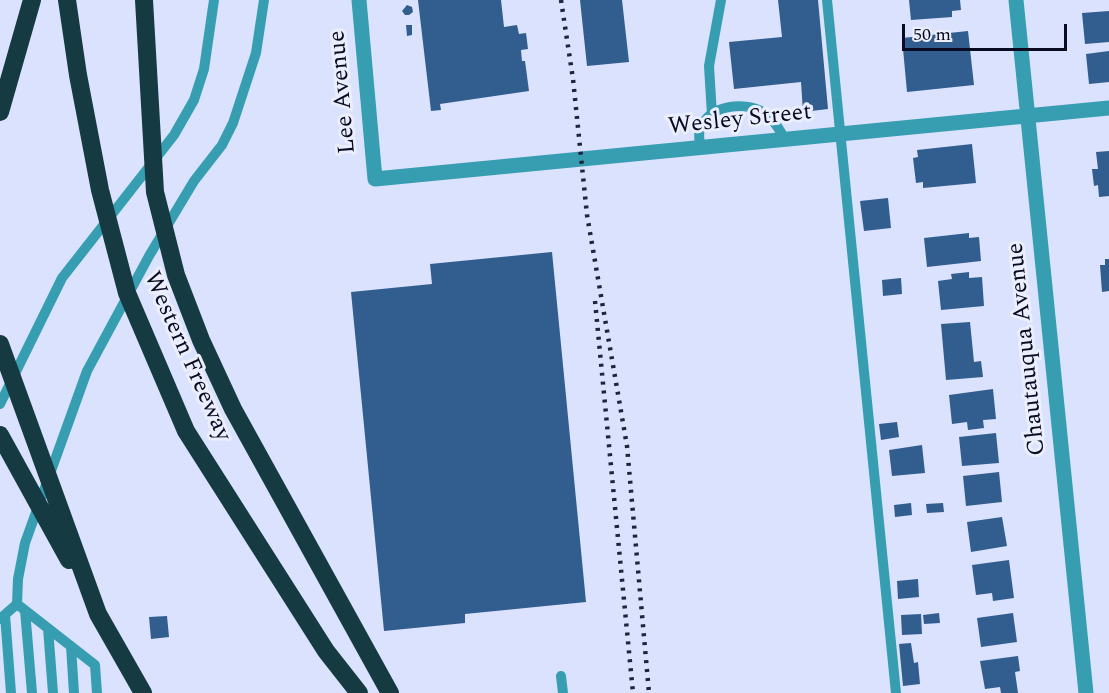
<!DOCTYPE html>
<style>
body{margin:0}
#map{position:relative;width:1109px;height:693px;overflow:hidden;background:#dae2fd;font-family:Spectral,serif}
canvas{display:block}
.scale{position:absolute;left:902px;top:24px;width:165px;height:27px;box-sizing:border-box;border:3px solid #080b22;border-top:0;padding-left:8px;font-size:18px;line-height:21px;white-space:nowrap;color:#080b22;-webkit-text-stroke:4px #ebeffd;paint-order:stroke}
</style>
<div id="map">
<canvas width="1109" height="693"></canvas>
<div class="scale">50 m</div>
</div>
<script>
const g = document.querySelector('canvas').getContext('2d');
g.lineJoin = 'round';
function fill(path, color) { g.fillStyle = color; g.fill(path, 'evenodd'); }
function trace(path, color, width, dash) { g.strokeStyle = color; g.lineWidth = width; g.lineCap = dash ? 'butt' : 'round'; g.setLineDash(dash || []); g.stroke(path); }
function label(font, color, halo, rows, align = 'center') {
  g.font = font + ' Spectral,serif'; g.lineWidth = 6; g.setLineDash([]); g.textBaseline = 'middle'; g.strokeStyle = halo; g.fillStyle = color; for (const [text, x, y, turn = 0] of rows) {
    g.save(); g.translate(x, y); g.rotate((+turn || 0) * Math.PI / 180); g.textAlign = isNaN(turn) ? turn : align; if (halo) g.strokeText(text, 0, 0); g.fillText(text, 0, 0); g.restore();
  }
}
fill(new Path2D(`
 M418,0h83l3,27 13,-2 2,9 7,-1 2,16 -7,1 1,11h3l4,30 -89,13 1,6 -10,1z
 M580,0h42l7,62 -42,4z
 M778,0h40l10,109 -25,3 -2,-30 -67,7 -5,-47 53,-5z
 M909,0h51l1,10 -9,1v6l-41,3z
 M407,5l5,2 1,5 -4,3h-4l-3,-4z
 M1109,11v31l-24,2 -3,-31z
 M406,25h6v10l-5,1z
 M968,31l6,54 -67,7 -5,-54z
 M1109,51v31l-20,2 -3,-30z
 M972,144l4,39 -53,5v-6l-7,1 -3,-25 5,-1 -1,-7z
 M1109,151v45l-10,1 -1,-12 -4,1 -2,-17h6l-2,-17z
 M888,198l3,30 -27,3 -4,-30z
 M969,233v5l10,-1 2,24 -54,6 -3,-29z
 M552,252l34,350 -121,12v9l-81,8 -33,-339 81,-8 -2,-20z
 M1105,259h4v32l-7,1 -2,-27h5z
 M969,272v6l13,-1 2,29 -43,4 -3,-29 14,-2 -1,-5z
 M901,278l1,16 -19,2 -1,-16z
 M970,322l4,40 7,-1 2,16 -37,3 -5,-56z
 M993,389l3,30 -13,1 1,8 -16,2 -1,-8 -15,2 -3,-29z
 M897,422l2,15 -18,3 -2,-16z
 M996,433l3,30 -37,3 -3,-29z
 M922,445l3,28 -33,3 -3,-26z
 M999,472l3,30 -36,4 -3,-30z
 M911,503l1,12 -17,2 -1,-12z
 M943,503l1,9 -17,1 -1,-9z
 M1002,517l5,29 -36,6 -4,-30z
 M1009,560l5,38 -21,3 -1,-8 -16,2 -4,-30z
 M918,579l1,18 -21,2 -1,-18z
 M939,613l1,10 -16,1 -1,-9z
 M1013,613l4,29 -36,5 -4,-29z
 M921,614l1,20 -20,1 -1,-20z
 M167,616l2,21 -18,2 -2,-22z
 M911,643l3,20 4,-1 2,22 -17,2 -4,-42z
 M1018,656l2,15 -5,1 3,21h-17l-1,-6 -15,2 -5,-28z`), '#325d8f');
trace(new Path2D(`
 M827,0l69,693
 M712,115l-3,-49 12,-66
 M700,147c0,-5 -2,-13 0,-18 10,-25 45,-28 65,-16 9,6 15,18 20,26
 M0,404l62,-126 112,-143 20,-35 10,-31 10,-69
 M17,604l78,61 2,28
 M25,610l7,83
 M5,615l6,78
 M0,619l17,-15 1,-25 7,-36 62,-172 62,-115 45,-75 28,-36 11,-22 23,-70 8,-53
 M48,628l5,65
 M71,646l3,47
 M561,676l2,17`), '#379eb2', 10);
trace(new Path2D(`
 M359,0l16,179 734,-71
 M1016,0l70,693`), '#379eb2', 15);
trace(new Path2D(`
 M67,0l11,75 22,115 27,103 59,138 140,220 33,42
 M144,0l11,192 21,83 25,65 32,69 157,284
 M0,112l32,-112
 M0,344l98,270 45,79
 M0,435l69,125`), '#163a42', 18);
trace(new Path2D(`
 M561,0l12,79 14,136 40,231 22,247
 M595,301l38,392`), '#20243b', 4.5, [3, 6]);
label('24px', '#080b22', '#ebeffd', [
 ["Lee Avenue",344,92,-95],
 ["Wesley Street",740,121,-6],
 ["Chautauqua Avenue",1028,349,-96],
 ["Western Freeway",186,357,66]
]);
</script>
